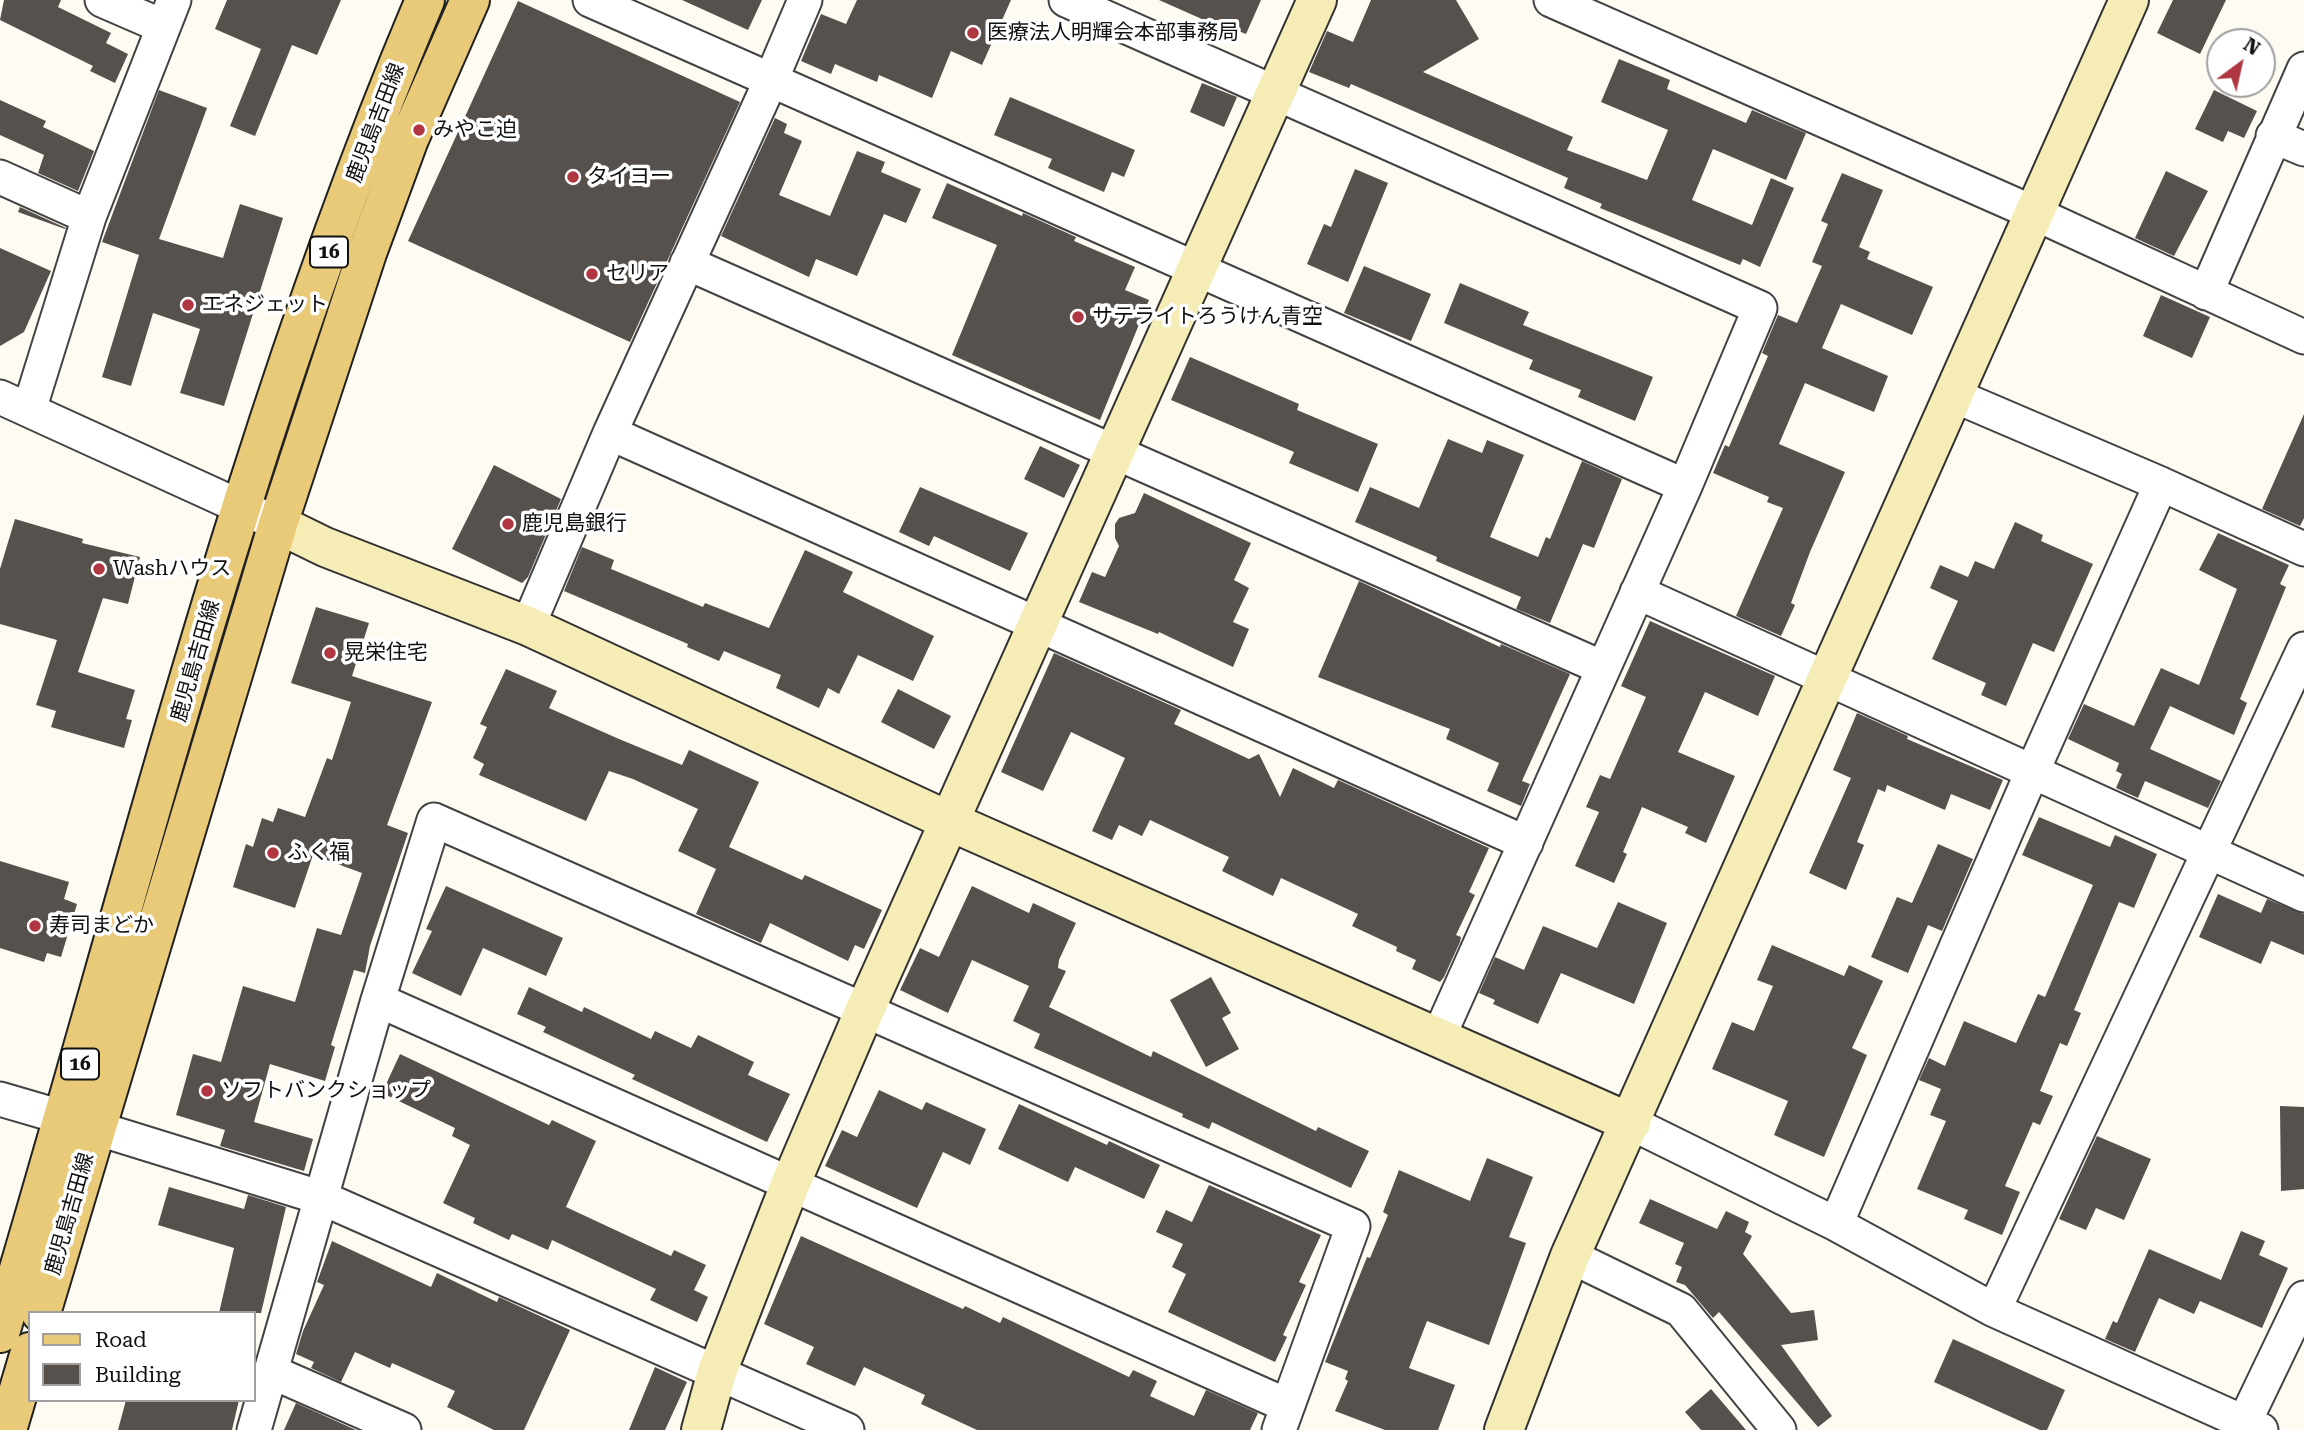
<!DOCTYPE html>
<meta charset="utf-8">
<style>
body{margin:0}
#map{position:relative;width:2304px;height:1430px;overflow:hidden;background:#fefbf3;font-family:"Roboto Serif",serif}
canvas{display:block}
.legend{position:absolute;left:28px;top:1311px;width:228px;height:91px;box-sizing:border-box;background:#fff;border:2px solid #9f9f9f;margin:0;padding:9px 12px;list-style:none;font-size:21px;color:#101010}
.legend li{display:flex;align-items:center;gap:14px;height:35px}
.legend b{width:35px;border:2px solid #9f9f9f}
.north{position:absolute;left:2206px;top:28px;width:70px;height:70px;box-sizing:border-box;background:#fff;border:2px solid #9f9f9f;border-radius:50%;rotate:33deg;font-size:19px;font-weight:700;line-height:28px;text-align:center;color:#101010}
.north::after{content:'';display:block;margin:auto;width:24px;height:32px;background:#b03741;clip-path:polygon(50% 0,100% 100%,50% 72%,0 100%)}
</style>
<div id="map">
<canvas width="2304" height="1430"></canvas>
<ul class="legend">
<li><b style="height:9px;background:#e9ca78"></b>Road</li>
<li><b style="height:19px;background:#57514d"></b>Building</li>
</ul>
<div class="north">N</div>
</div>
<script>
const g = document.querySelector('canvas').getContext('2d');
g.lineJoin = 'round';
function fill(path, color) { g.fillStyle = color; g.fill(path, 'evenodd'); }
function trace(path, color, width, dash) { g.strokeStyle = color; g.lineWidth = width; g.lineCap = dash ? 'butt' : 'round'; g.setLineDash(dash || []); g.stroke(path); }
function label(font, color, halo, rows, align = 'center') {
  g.font = font + ' "Roboto Serif","Noto Sans JP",serif'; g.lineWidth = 7; g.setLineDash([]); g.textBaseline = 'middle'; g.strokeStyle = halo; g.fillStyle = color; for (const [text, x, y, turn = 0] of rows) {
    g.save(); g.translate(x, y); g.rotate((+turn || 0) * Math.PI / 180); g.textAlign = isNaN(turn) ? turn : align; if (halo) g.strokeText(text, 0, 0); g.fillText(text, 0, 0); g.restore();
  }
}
fill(new Path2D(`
 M4,0h57l-3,7 53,26 -5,10 22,11 -13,29 -25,-12 3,-5 -93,-46z
 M227,0h114l-24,55 -25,-10 -37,91 -25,-10 31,-77 -46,-20z
 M682,0h80l-14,30z
 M857,0h154l-29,65 -31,-14 -19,47 -53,-23 -2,7 -42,-18 -4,10 -30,-13 20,-47 25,10z
 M1159,0h102l-15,34 -23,-9 -1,3z
 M1371,0h85l23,39 -56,33 150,65 -6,13 80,30 21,-50 -67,-28 18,-43 51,21 -3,9 79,34 6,-13 54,23 -20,47 -73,-31 -21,51 60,25 19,-47 23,10 -34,79 -17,-8 -3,6 -140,-57 2,-4 -38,-16 4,-10 -217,-94 -2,4 -40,-16 18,-41 26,11z
 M2173,0h53l-26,54 -43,-21z
 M518,1l222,101 -110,240 -222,-101z
 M1202,83l35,14 -13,30 -34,-15z
 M159,90l48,18 -48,131 64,19 17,-54 43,14 -59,188 -44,-13 20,-64 -47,-16 -22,73 -29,-9 37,-122 -37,-13z
 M2214,90l43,21 -13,27 -16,-7 -5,11 -28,-13z
 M1010,97l125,53 -11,27 -12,-5 -8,20 -56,-24 4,-9 -58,-24z
 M0,100l46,21 -3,6 51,24 -16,40 -40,-18 6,-18 -44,-20z
 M775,118l12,6 -3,9 18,8 -23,54 51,21 27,-65 28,11 -4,10 40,17 -15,34 -22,-9 -27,62 -41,-17 -7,18 -88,-41z
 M1355,169l33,14 -40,99 -41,-18 17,-40 7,3z
 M2166,171l42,20 -34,65 -39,-18z
 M1842,173l41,17 -24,57 11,5 -3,7 66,28 -21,48 -71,-31 -19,44 66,28 -14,36 -69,-29 -26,61 66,28 -35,80 -19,51 4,2 -14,31 -45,-20 47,-108 -16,-6 2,-5 -56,-24 12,-28 4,2 39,-91 -6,-3 16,-38 19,8 25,-57 -10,-4 16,-38 -7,-3z
 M947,183l75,33 1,-3 53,24 -2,4 61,26 -10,23 24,10 -49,120 -148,-65 45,-110 -65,-27z
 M20,207l46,21 -1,1 -47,-17z
 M0,248l51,23 -27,61 -24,14z
 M1364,266l67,28 -20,47 -67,-28z
 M1460,283l69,29 -6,13 130,52 -18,44 -57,-24 3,-7 -52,-21 4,-9 -89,-37z
 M2161,295l49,22 -18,41 -49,-22z
 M1190,357l109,47 -2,6 81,34 -20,48 -69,-29 5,-11 -123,-52z
 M2304,414v104l-4,8 -38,-17z
 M1448,439l34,14 5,-13 37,15 -34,82 48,20 8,-20 4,2 32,-78 40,18 -28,69 -11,-4 -33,79 -34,-14 5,-12 -85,-36 1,-4 -82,-35 15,-35 49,21z
 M1040,446l40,19 -16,33 -40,-19z
 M494,465l67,34 -33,78 -6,6 -70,-34z
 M920,487l108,46 -18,38 -76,-35 -5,10 -30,-14z
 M1144,493l107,50 -17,37 15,8 -16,34 16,7 -16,38 -74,-35 -1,2 -79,-32 13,-30 13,5 14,-31 -4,-8v-14l4,-6 16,-5z
 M15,519l68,20 -1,4 58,14 -12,47 -25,-6 -25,74 57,18 -9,29 6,1 -8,28 -73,-21 5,-16 -20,-6 21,-65 -57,-16v-55z
 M2015,522l28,13 -2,6 52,23 -39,88 -21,-9 -27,63 -25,-11 5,-12 -54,-24 26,-58 -28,-13 10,-23 28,12 7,-16 19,8z
 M2218,533l71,32 -9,19 6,3 -46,112 7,4 -13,32 -64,-29 -20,43 71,32 -13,27 -63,-27 -7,17 -22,-10 6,-14 -6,-3 3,-8 -51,-24 16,-35 50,22 27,-58 38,17 38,-96 -38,-19z
 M582,547l32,13 -3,9 92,38 2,-4 64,25 36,-78 48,22 -10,20 91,44 -21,45 -55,-26 -19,39 -11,-6 -9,20 -43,-20 5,-13 -57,-24 -5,10 -32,-14 1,-3 -124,-53z
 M1359,581l141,66 1,-3 69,30 -48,107 8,3 -9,22 -34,-15 12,-28 -53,-24 4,-10 -132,-52z
 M316,607l53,16 -17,53 80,26 -45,123 21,8 -38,113 -5,27 -11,-3 -23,75 4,2 -10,34 -55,-17 -16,58 59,17 -9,32 -84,-25 5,-16 -49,-15 17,-61 28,8 22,-76 52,16 22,-74 24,7 21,-62 -49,-18 -18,53 -62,-21 13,-43 7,3 9,-29 11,4 5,-14 27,9 22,-59 5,2 19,-58 -60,-19z
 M1650,621l125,55 -17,40 -53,-24 -27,60 57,24 -29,67 -21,-10 3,-6 -46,-20 -19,45 4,2 -13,29 -39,-17 24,-54 -13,-5 14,-32 10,4 36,-82 -25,-11z
 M1054,653l127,57 -7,14 75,35 10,-5 21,43 13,-29 41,20 4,-8 151,68 -20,44 6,3 -19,40 5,2 -1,5 -16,35 -4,5 -28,-13 4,-9 -20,-9 1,-4 -45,-21 6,-12 -77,-36 -8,18 -51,-25 7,-14 -79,-37 -8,16 -23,-11 -7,15 -20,-9 33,-73 -54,-26 -28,59 -42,-19z
 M506,669l51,22 -8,17 70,31 63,26 7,-15 70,32 -30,65 73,33 3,-5 77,35 -18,39 -9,-4 -7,16 -78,-38 -9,20 -65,-29 20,-45 -38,-18 20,-42 -65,-30 -24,-8 -23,50 -107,-46 5,-11 -11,-6 14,-31 -7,-3z
 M898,689l53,27 -17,33 -53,-27z
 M1857,713l51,23 -1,3 96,41 -13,30 -39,-16 -6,16 -58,-25 -2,7 -7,-3 -21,53 7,3 -18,45 -37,-17 42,-95 -18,-8z
 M2039,817l71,30 5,-12 42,19 -23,54 -15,-6 -45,108 7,3 -14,33 -7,-3 -20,48 13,5 -13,29 -7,-3 -28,64 15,6 -18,43 -38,-16 4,-9 -51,-21 29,-68 -16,-6 11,-26 -22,-9 10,-22 16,8 19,-45 52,22 22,-49 7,3 48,-112 -71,-30z
 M1938,844l35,15 -31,72 -14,-6 -20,48 -37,-16 26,-60 15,6z
 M0,861l69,21 -5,17 13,5 -16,53 -14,-4 -3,9 -44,-14z
 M446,886l117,52 -17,38 -63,-28 -22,48 -49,-23 20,-42 -6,-2z
 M972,886l57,27 4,-10 43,20 -17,37 -1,8 8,3 -17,36 102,50 2,-6 163,80 2,-4 51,24 -18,37 -139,-66 -3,7 -27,-12 1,-3 -149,-66 6,-14 -27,-13 16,-35 -57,-26 -24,53 -48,-23 20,-42 19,9z
 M2218,894l43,19 6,-14 37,15v41l-33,-14 -10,23 -62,-27z
 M1618,902l49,21 -33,81 -73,-31 -23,51 -45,-20 2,-4 -16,-7 16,-36 29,13 19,-44 54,22z
 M1772,945l72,31 5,-11 34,16 -31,67 15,7 -43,102 -50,-22 14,-34 -76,-32 20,-47 22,9 19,-45 -16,-6z
 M1211,977l20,36 -9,5 17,31 -33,18 -36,-67z
 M529,987l53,25 2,-5 67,32 4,-8 36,17 7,-13 56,27 -6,13 42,19 -23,48 -135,-63 3,-4 -92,-43 3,-5 -29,-13z
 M400,1054l149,71 3,-5 44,21 -30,66 105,49 3,-6 32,15 -12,25 14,7 -11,25 -47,-22 6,-11 -104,-49 -4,10 -36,-16 -3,6 -36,-17 2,-5 -32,-15 27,-58 -18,-9 3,-8 -73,-35z
 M879,1090l43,20 4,-8 60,27 -16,36 -27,-13 -26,56 -92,-42 17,-36 15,7z
 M1019,1104l88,41 2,-4 51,24 -16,34 -69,-32 -7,15 -70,-33z
 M2280,1106l24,1v82l-23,2z
 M2097,1136l54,23 -27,61 -28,-12 -10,22 -27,-11z
 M1487,1158l46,19 -24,60 17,6 -37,102 -62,-24 -18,47 46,17 -17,45h-53l-50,-19 13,-30 -3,-2 3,-8 -23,-9 42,-105 3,1 18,-43 -5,-3 16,-42 71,31z
 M1209,1185l112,50 -22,47 7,3 -23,50 4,2 -12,25 -107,-50 18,-38 -14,-7 11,-23 -27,-12 10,-22 26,12z
 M169,1187l75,22 4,-14 38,12 -25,106h-42l15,-65 -76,-23z
 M1650,1199l67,30 9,-18 23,11 -4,10 7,4 -9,18 48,59 23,-3 4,30 -37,5 51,71 -14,11 -99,-115 -6,6 -28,-33 -9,-3 6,-15 -7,-3 9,-21 -45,-20z
 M2241,1231l24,10 -6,14 29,13 -26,60 -62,-27 -6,13 -35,-16 -24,54 -30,-13 8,-18 4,2 32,-74 72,31z
 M801,1236l162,73 2,-3 35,17 3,-6 126,60 4,-7 24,11 -7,15 44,20 12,-26 52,23 -8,17h-273l-56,-26 4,-9 -61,-28 -9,19 -49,-22 8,-17 -50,-23z
 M332,1241l99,46 6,-14 60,29 2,-5 71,33 -46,100h-30l-47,-23 8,-16 -63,-28 -2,5 -35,-16 -14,30 -30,-14 3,-6 -18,-8 7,-23 21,-46 -7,-3z
 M1953,1339l112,51 -18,40h-7l-106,-48z
 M655,1367l32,15 -22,48h-36z
 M1711,1389l35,41h-45l-16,-18z
 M126,1400h113l-7,30h-114z
 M296,1403l60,27h-72z`), '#57514d');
const street = new Path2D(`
 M102,0l60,26
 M805,0l-34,80 914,406
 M1066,0l694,308 -75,178 -246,550
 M1551,0l483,213 270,124
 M2273,136l31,13
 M0,177l89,40
 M687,263l916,405
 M2206,293l98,-224
 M1953,395l208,89 143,65
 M0,397l278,127
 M29,410l60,-193 85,-217
 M610,433l916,410
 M1637,592l667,303
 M528,626l82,-193 161,-353 -181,-80
 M378,1000l908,405
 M0,1099l65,19
 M1631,1123l205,101 158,86 267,120
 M96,1128l226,70 525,232
 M1836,1224l197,-454 128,-286
 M1570,1256l111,54 98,120
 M1994,1310l310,-661
 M272,1372l132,58
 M254,1430l124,-430 56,-180 919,406 -74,204
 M2237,1430l7,-7 60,-125`);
const secondary = new Path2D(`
 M278,524l47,23 203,79 421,195 682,302
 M701,1430l16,-58 73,-187 74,-173 453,-1012
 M1504,1430l66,-174 559,-1256`);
const primary = new Path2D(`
 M41,1313l237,-789 89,-271 42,-114 61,-139
 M0,1333c134,-446 243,-904 425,-1333
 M7,1430l23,-78`);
trace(street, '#434343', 37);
trace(secondary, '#323232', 42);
trace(primary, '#212121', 42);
trace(street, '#fff', 33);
trace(secondary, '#f6edb6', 38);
trace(primary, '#e9ca78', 38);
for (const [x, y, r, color] of [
 [973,33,7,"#b03741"],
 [419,130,7,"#b03741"],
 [573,177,7,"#b03741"],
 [592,274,7,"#b03741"],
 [188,305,7,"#b03741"],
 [1078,317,7,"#b03741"],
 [508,524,7,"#b03741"],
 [99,569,7,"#b03741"],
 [330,653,7,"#b03741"],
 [273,853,7,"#b03741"],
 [35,926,7,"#b03741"],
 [207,1091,7,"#b03741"]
]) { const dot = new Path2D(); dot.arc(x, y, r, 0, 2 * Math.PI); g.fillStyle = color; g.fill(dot); trace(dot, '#fff', 2.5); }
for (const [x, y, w] of [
 [329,252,38],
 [80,1064,38]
]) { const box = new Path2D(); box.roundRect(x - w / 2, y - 15.5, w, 31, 5); g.fillStyle = '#fff'; g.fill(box); trace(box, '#101010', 2); }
label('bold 19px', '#101010', null, [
 ["16",329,252],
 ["16",80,1064]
]);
label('21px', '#101010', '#fff', [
 ["医療法人明輝会本部事務局",987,33],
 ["みやこ迫",433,130],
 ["タイヨー",587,177],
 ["セリア",606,274],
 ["エネジェット",202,305],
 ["サテライトろうけん青空",1092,317],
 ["鹿児島銀行",522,524],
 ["Washハウス",113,569],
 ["晃栄住宅",344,653],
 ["ふく福",287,853],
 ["寿司まどか",49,926],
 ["ソフトバンクショップ",221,1091]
], 'left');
label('21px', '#101010', '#fff', [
 ["鹿児島吉田線",376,123,-69],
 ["鹿児島吉田線",196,661,-74],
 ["鹿児島吉田線",70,1214,-74]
]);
</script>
